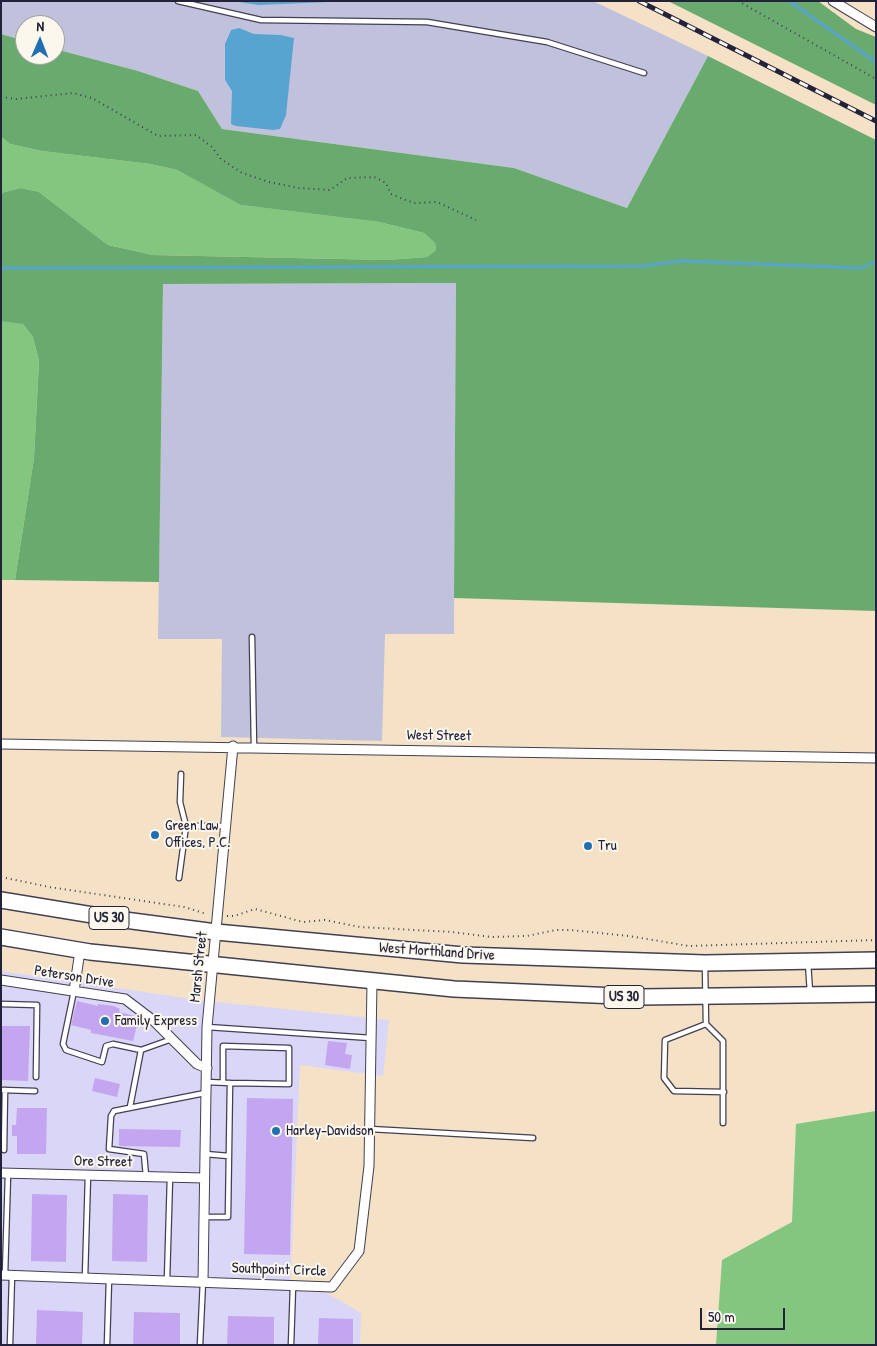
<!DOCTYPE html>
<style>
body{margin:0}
#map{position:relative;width:877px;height:1346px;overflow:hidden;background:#f4e1c6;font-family:"Patrick Hand",sans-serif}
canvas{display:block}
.frame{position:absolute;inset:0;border:2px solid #22223b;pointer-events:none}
.north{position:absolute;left:15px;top:15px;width:50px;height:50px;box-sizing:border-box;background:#fbf7ec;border:1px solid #a4a2a5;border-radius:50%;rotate:1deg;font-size:14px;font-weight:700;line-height:20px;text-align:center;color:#22223b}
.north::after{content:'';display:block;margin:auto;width:18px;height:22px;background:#1f6fb2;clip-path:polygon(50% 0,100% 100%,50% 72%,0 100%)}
.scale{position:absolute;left:700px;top:1308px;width:85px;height:22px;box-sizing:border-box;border:2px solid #22223b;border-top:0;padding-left:6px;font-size:15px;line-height:18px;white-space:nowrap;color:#22223b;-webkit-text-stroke:4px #fbf7ec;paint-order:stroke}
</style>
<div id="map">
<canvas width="877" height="1346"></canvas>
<div class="frame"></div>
<div class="north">N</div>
<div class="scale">50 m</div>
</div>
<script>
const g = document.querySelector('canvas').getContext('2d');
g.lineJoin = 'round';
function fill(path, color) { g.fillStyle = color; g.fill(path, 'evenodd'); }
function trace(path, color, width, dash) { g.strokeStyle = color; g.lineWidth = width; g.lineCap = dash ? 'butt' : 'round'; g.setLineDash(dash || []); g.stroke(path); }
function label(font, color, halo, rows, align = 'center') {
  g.font = font + ' "Patrick Hand",sans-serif'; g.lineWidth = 4; g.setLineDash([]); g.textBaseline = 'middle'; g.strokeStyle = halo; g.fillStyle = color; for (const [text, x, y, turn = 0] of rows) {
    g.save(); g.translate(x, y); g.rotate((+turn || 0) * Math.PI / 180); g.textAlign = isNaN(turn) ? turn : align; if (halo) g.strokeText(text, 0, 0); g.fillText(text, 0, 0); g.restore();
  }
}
fill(new Path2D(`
 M1,971l197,29 191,20 -6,56 -83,-11 -10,226 37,2 34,20 -1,32h-359z`), '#dad6f7');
fill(new Path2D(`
 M1,1h592l115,55 -81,152 -113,-40 -292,-39 -24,-38 -60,-20 -83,-22v-24h-30v16l-24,-7z
 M456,283l-2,351h-69l-3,107 -161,-4 1,-98h-64l5,-355z`), '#c0c2dd');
fill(new Path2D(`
 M1,137l9,7 32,7 108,13 27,6 65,35 137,17 45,11 11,10 1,7 -9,7 -40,3 -234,-5 -45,-10 -69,-53 -18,-4 -20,5z
 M6,320l17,4 10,13 6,24 -5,97 -19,122h-14v-259z
 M876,1111v234h-160l6,-85 70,-38 4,-98z`), '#82c67f');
fill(new Path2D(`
 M668,1h150l38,28 20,8v68z
 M1,34l24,7v14h30v-6l83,22 60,20 24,38 292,39 113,40 81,-152 168,84v471l-422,-13 2,-315 -293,1 -4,298 -144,-2 19,-122 5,-97 -6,-24 -10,-13 -22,-3v-128l20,-5 18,4 69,53 45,10 234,5 40,-3 9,-7 -1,-7 -11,-10 -45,-11 -138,-17 -64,-35 -27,-6 -108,-13 -32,-7 -9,-7z`), '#69ab6e');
fill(new Path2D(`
 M232,1h121l-95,4z
 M239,28l15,6 27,1 13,3 -8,77 -6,14 -7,1 -37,-4 -5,-2 1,-33 -7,-11v-36l6,-14z`), '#57a4d0');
trace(new Path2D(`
 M789,1l87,61
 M1,268l641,-2 39,-5 181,7 14,-7`), '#57a4d0', 3);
fill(new Path2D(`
 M77,1001l21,5v-2l16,2 6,3 -1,3 20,5 -6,24 -42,-8v-3l-20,-5z
 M2,1026h28l-2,55 -27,-1z
 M328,1041l19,2 -2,11 7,1 -2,14 -25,-4z
 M95,1078l25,6 -3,13 -25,-6z
 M247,1098l46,1 -3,156 -46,-1z
 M17,1108h30l-1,46h-29v-18h-5v-11h4z
 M119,1129l62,1 -1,17 -61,-1z
 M32,1194l35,1 -1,67 -35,-1z
 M113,1194l35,1 -1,67 -35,-1z
 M37,1310l46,2 -1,33h-46z
 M134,1312l46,1v32h-47z
 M228,1316l46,1v28h-47z
 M319,1318l34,1v26h-35z`), '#c4a6f0');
const service = new Path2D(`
 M178,1l83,19 166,2 120,20 97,31
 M252,637l2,110
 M181,774l-1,28 6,24h39
 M179,878l7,-52
 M808,963l2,29
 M705,965l1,59 17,17v82
 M74,991l-11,53 3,6 36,12 4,-16 7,-2 28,6 -11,57
 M1,1004l36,1 -1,72
 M706,1024l-41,16 -1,38 10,13 50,1
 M207,1027l164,11
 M141,1050l31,-11
 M223,1082v-36l66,2v36l-59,-1
 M1,1090l34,1
 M370,1129l163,9
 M4,1150l1,-60
 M205,1154l24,2
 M146,1176l-2,-22 -35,-5 2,-33 3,-5 91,-18
 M204,1217h24l2,-134 -24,-1
 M5,1275l3,-101
 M85,1277l3,-102
 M167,1280l3,-103
 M10,1345l2,-70
 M107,1345l2,-66
 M200,1345l3,-64
 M291,1345l2,-59`);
const minor = new Path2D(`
 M833,1l43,26
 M1,744l875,14
 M1,980l124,19 29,22 43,43 10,4
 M74,991l6,-40
 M1,1173l203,5
 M1,1275l331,12 27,-36 10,-85 3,-184
 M203,1281l4,-254 26,-281`);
const trunk = new Path2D(`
 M1,900l116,19 99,13 247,23 242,8 171,-3
 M1,937l89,15 364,37 186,8 236,-3`);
trace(service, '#423f50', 7);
trace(minor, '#423f50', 11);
trace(trunk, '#423f50', 18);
trace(new Path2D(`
 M738,1l138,78
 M1,97l15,2 57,-6 19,5 66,38 38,-1 16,12 9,12 21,14 27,9 30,6 31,2 17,-12 27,-1 12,6 5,11 12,5 11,4 23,-1 39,18
 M1,877l48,10 135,20 23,7
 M227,916h7l21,-7 48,13 22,-2 35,7 92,5 39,5 36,-1 29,-6h14l59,6 60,10 187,-6`), '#423f50', 2, [1, 4]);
trace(service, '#fff', 4.5);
trace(minor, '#fff', 9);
trace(trunk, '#fff', 15);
const rail = new Path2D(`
 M639,1l237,120`);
trace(rail, '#22223b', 5);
trace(rail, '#fbf7ec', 3, [9]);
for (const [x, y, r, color] of [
 [155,835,5,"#1f6fb2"],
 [588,846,5,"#1f6fb2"],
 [105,1021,5,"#1f6fb2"],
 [276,1131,5,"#1f6fb2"]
]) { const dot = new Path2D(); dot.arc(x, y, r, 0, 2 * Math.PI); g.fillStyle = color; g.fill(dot); trace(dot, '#fbf7ec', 2); }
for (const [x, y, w] of [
 [109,918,40],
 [624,997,40]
]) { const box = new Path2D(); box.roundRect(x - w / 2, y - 11.5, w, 23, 4); g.fillStyle = '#fbf7ec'; g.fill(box); trace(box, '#22223b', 1); }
label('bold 14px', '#22223b', null, [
 ["US 30",109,918],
 ["US 30",624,997]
]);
label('15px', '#22223b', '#fbf7ec', [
 ["West Street",439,736,1],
 ["West Morthland Drive",437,952,4],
 ["Marsh Street",199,967,-84],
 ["Peterson Drive",74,977,9],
 ["Ore Street",103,1162,1],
 ["Southpoint Circle",279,1270,2]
]);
label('15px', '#22223b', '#fbf7ec', [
 ["Green Law",165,826],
 ["Offices, P.C.",165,843],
 ["Tru",598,846],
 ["Family Express",115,1021],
 ["Harley-Davidson",286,1131]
], 'left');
</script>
